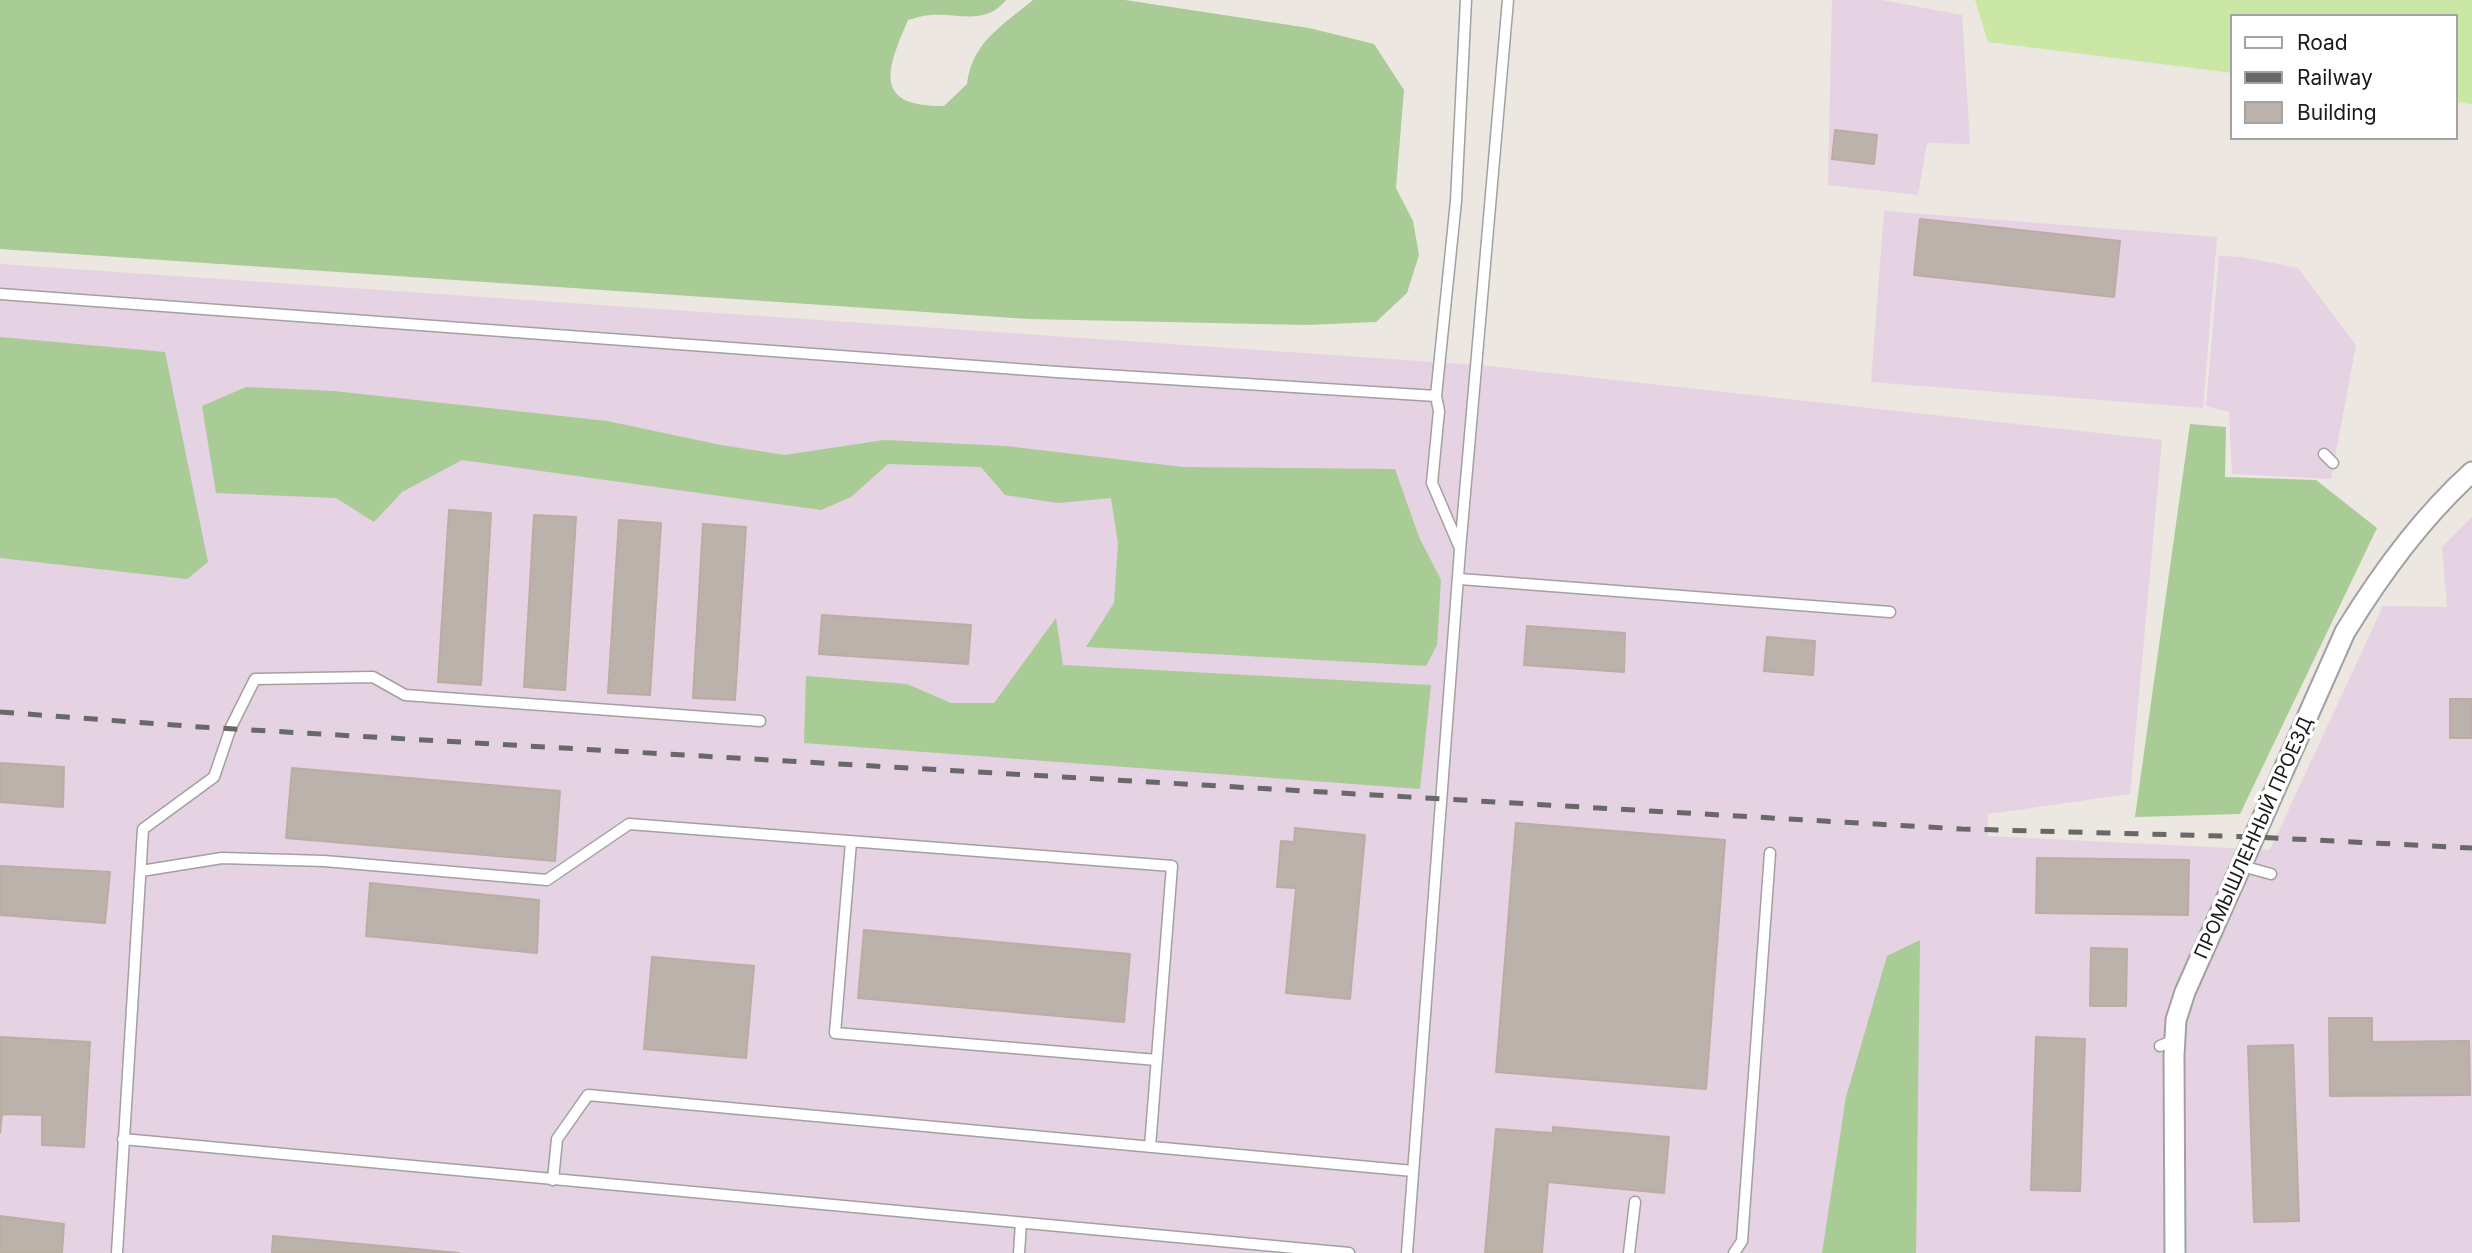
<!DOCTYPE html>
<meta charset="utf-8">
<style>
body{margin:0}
#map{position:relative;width:2472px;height:1253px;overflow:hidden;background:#ece7e0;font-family:Inter,sans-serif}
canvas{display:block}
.legend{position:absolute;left:2230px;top:14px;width:228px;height:126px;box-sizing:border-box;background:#fff;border:2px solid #a3a3a3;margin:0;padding:9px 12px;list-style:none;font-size:21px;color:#1a1a1a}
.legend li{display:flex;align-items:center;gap:14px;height:35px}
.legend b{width:35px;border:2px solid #a3a3a3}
</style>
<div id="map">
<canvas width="2472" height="1253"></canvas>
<ul class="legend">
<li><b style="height:9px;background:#fff"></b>Road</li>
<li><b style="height:9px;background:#686868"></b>Railway</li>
<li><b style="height:19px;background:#bcb2ac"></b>Building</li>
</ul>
</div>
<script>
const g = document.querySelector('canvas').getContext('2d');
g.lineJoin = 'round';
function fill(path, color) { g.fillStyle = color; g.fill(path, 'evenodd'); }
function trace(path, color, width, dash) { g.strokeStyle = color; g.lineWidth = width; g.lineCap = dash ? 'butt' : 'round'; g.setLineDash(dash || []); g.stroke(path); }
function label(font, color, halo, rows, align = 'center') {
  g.font = font + ' Inter,sans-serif'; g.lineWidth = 7; g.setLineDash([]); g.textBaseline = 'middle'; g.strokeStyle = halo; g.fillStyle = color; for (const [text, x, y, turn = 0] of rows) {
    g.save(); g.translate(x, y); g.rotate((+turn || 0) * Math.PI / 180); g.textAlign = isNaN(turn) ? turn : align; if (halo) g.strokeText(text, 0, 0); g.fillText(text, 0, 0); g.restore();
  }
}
fill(new Path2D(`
 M1832,0h50l80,15 8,129 -43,-1 -9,52 -90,-10z
 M1884,211l333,26 -14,171 -332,-26z
 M2219,256l23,1 56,11 58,77 -25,134 -99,-5 -3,-62 -23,-6z
 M0,264l1478,101 684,75 -32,354 -142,20v22l282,14 113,-244 64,1 -5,-60 30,-30v736h-2472z`), '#e5d2e3');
fill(new Path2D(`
 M1975,0h497v104l-16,-2v-86h-224v57l-244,-31z`), '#cbe7a5');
fill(new Path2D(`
 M0,0h1006c-21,26 -47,13 -75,15 -7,0 -15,3 -23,5 -21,49 -36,87 36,86l23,-22c5,-42 35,-58 66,-84h92l184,28 65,16 30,46 -8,98 17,33 6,34 -12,38 -31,29 -69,3 -279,-6 -1028,-70z
 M0,337l165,15 43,210 -21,17 -187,-21z
 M246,387l88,4 273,30 114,24 64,10 99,-15 122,6 177,21 212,2 24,68 22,43 -4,65 -11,21 -340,-19 28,-44 4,-60 -7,-45 -53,5 -53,-8 -24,-28 -93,-3 -37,33 -30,13 -359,-50 -60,32 -28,30 -38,-24 -120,-5 -14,-87z
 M2190,424l36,3 -1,50 91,3 61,48 -137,286 -105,3z
 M1056,618l7,47 368,20 -11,104 -616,-46 2,-67 101,8 44,19h43z
 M1920,940l-4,313h-94l24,-156 41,-141z`), '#a9cb95');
const building = new Path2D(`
 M1835,130l42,5 -3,29 -42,-5z
 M1920,219l200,22 -6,56 -200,-22z
 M449,510l42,3 -10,172 -43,-3z
 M534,515l42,2 -11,173 -41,-3z
 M619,520l42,3 -11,172 -42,-2z
 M703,524l43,3 -11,173 -42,-2z
 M822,615l149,10 -3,39 -149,-10z
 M1527,626l98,7 -1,39 -100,-7z
 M1767,637l48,4 -2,34 -49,-4z
 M2450,699h22v39h-22z
 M0,763l64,4 -1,40 -63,-5z
 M292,768l268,23 -5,70 -269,-23z
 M1516,823l209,17 -19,249 -210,-17z
 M1295,828l70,7 -15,164 -64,-6 10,-105 -19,-1 4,-46 13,1z
 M2037,858l152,2 -1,55 -152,-2z
 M0,866l110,6 -5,51 -105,-8z
 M370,883l169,17 -2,53 -171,-17z
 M864,930l266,24 -6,68 -266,-24z
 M2091,948l36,1 -1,57h-36z
 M652,957l102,9 -8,92 -102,-9z
 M2329,1018h43v24l97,-1 1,54 -140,1z
 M0,1037l90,5 -6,105 -42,-2v-30l-40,-1 -2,19z
 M2036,1037l49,2 -5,152 -49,-1z
 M2293,1045l6,176 -45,1 -6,-176z
 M1553,1127l116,10 -5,56 -116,-11 -6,71h-57l11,-124 57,4z
 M0,1216l64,8 -2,29h-62z
 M273,1236l186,17h-187z`);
fill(building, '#bcb2ac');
trace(building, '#bdaca2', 2);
const lane = new Path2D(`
 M0,294l1057,78 379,24
 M2324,454l9,9
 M1459,546l-27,-63 7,-72 -3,-15 20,-195 10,-201
 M1460,579l430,33
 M851,842l-16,191 322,27
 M2242,866l29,8
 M141,871l81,-13 102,3 223,19 82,-56 543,42 -22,281
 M2160,1046l15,-6
 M123,1139l1226,114
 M553,1180l4,-41 31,-44 825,76
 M117,1253l26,-424 71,-52 17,-50 24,-48 118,-2 32,18 355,26
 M1019,1253l2,-30
 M1407,1253l53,-703 48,-550
 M1629,1253l6,-51
 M1734,1253l8,-12 28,-388`);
const street = new Path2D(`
 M2175,1253l-1,-198 2,-35 9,-28 160,-360c36,-59 76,-114 127,-160`);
trace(lane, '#a1a1a1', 13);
trace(street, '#a1a1a1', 23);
trace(lane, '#fff', 10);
trace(street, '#fff', 19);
trace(new Path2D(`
 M0,712l200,15 1762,102 293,8 217,11`), '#686868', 5, [14, 14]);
label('19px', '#1a1a1a', '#fff', [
 ["ПРОМЫШЛЕННЫЙ ПРОЕЗД",2254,838,-66]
]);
</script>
